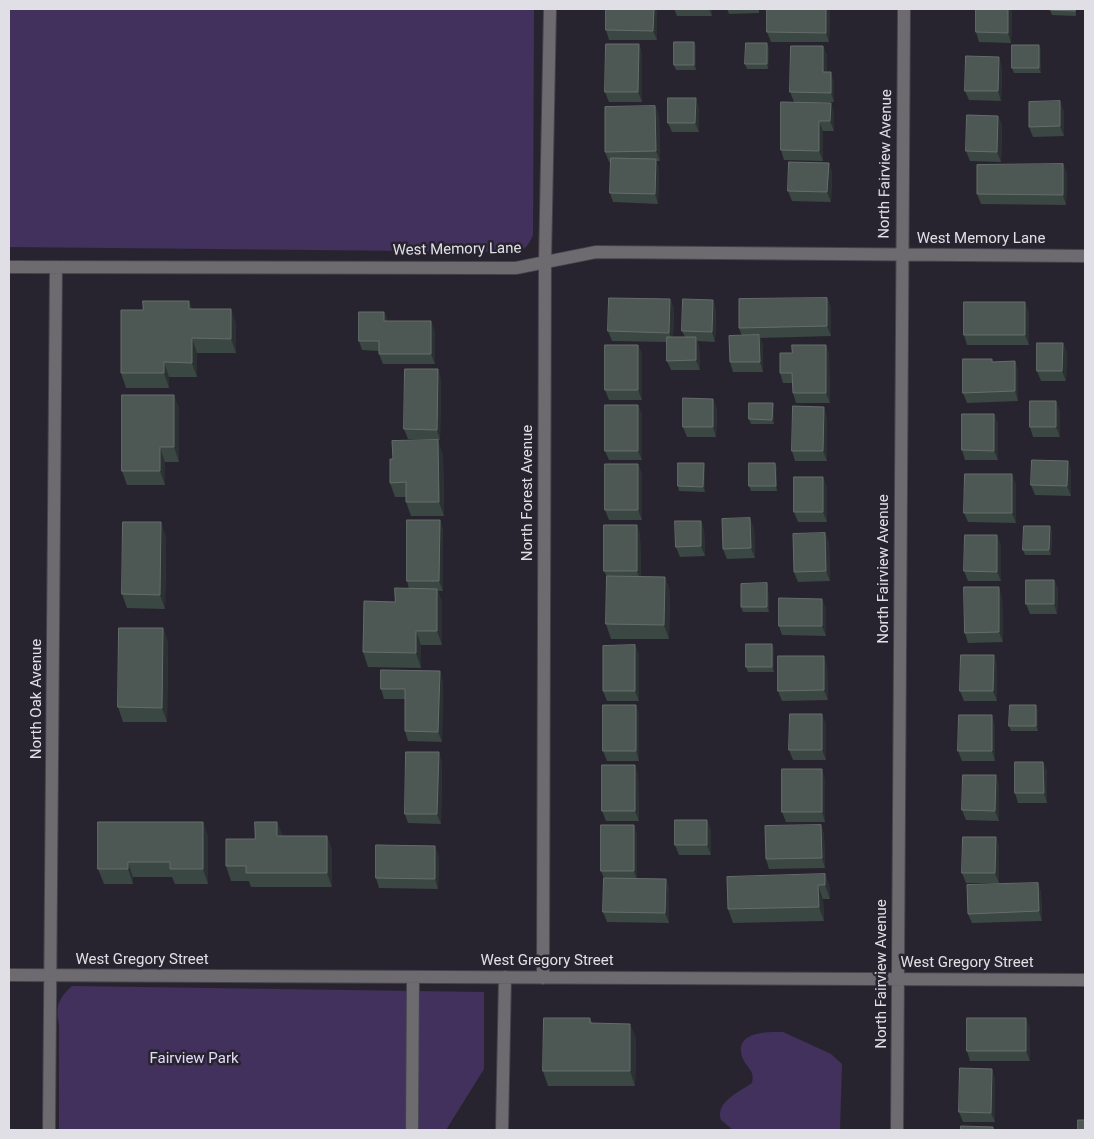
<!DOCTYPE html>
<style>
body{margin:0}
#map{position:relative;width:1094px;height:1139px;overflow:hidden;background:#28242f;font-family:Roboto,sans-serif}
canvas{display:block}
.frame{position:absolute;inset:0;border:10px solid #e1dfe6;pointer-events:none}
</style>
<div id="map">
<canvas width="1094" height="1139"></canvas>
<div class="frame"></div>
</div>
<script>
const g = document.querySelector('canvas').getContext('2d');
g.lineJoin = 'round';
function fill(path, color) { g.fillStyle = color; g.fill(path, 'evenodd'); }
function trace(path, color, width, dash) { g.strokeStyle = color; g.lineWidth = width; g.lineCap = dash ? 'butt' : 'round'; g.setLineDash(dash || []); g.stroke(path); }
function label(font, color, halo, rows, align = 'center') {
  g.font = font + ' Roboto,sans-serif'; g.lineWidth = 5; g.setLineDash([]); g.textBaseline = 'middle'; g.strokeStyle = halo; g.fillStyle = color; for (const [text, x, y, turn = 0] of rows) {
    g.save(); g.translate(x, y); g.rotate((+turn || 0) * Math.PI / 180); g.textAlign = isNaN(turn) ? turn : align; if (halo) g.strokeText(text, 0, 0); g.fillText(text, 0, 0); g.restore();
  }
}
fill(new Path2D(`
 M9,9h525l-1,226c-4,9 -7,15 -18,17l-506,-5z
 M72,986l412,6v77l-38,61h-387v-106c-4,-18 0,-26 13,-38z
 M783,1032l48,22 11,10 -2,66h-107l-12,-10c-6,-18 18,-28 31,-37 3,-12 -4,-14 -9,-24 -11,-28 24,-27 40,-27z`), '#42315c');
const minor = new Path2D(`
 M9,267l507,1 80,-16 489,4
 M9,975l1076,5
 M543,978l2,-716 5,-253
 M49,1130l7,-863
 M412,1130l1,-153
 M502,1130l3,-153
 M897,1130l7,-1121`);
trace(minor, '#46424c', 14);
trace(minor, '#6d6b70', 12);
fill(new Path2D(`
 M606,9h51v31h-48l-3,-10z
 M674,9h38v7h-35z
 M727,9h32v4l-30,1z
 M830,9l-1,33h-58l-4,-10z
 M976,9h36l-1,34 -32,-1 -3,-10z
 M1050,9h26v7l-24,-1z
 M694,42l2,5v23h-20l-2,-5z
 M639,44l3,10v48h-33l-4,-10z
 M823,46l4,10v16l7,10v20h-35l35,10v19h-11v30l-39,-1 -3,-10 13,-48 -4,-10z
 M769,48l-1,21h-21l-2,-5z
 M1041,50v23h-27l-2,-5z
 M1002,67l-1,34 -32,-1 -4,-9z
 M655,106l4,10 1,45h-4l3,8 -1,35 -45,-2 -3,-9 1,-31h-2l-4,-10z
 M699,108v24h-27l-4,-9z
 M1064,111v25l-31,1 -4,-10z
 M998,116l4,10 -1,36 -31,-1 -4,-10z
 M829,163l3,10 -1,29 -39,-1 -4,-10z
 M1063,164l4,10 -1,31 -85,-1 -4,-10z
 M827,298l4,10v28l-71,2 3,7v27h-30l-3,-10 12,-26 -3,-8z
 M670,299l4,10 -1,28h12l-3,-6 34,-21 -1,32 -18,-1 2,5 1,24h-29l-4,-9v-19l-55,-1 -4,-10z
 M189,301l3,8 44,14v30h-39v24h-28v11h-43l-5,-15 22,-63z
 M384,312l4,9 47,10v33h-52l-4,-10v-3l-17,-1 -3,-9z
 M1029,312v33h-62l-3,-10z
 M1063,343l4,10 -1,28h-25l-4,-10z
 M638,345l4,9v46h-33l-4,-10z
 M826,345l3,9 1,49h-34l-3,-10v-10h-10l-3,-10 12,-20z
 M1015,361l3,10v30l-51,2 -4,-10z
 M441,379l-1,61 -32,-1 -4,-10z
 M174,395l5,14v53h-14v23h-38l-5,-14z
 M773,403l1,5v16h-23l-2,-5z
 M638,405l4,10v45h-33l-4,-9z
 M717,409l-1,28h-29l-4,-10z
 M1060,411v26h-27l-3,-10z
 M994,414l4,10v36h-33l-3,-10z
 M827,417v44h-32l-3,-10z
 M443,455l1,61h-33l-5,-14v-5h-11l-5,-14z
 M1068,461l3,10v25l-36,-1 -4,-10z
 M704,463l1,5v24l-26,-1 -1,-5z
 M775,463l2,5v23h-26l-2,-5z
 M638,464l4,10v46h-33l-4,-10z
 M1016,484v39l-48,-1 -4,-9z
 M827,487v35h-29l-4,-10z
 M440,520l3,10v61h-5l4,12v42h-21v23l-53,-1 -5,-15 32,-50 14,-13 -2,-8z
 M701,521l3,9 1,26 -25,1 -4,-10z
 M637,525l3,10 1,42h24l5,15 -1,47h-58l-5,-15 1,-47 -3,-6z
 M754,528l1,30 -28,1 -4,-10z
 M1052,531l-1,24h-26l-2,-5z
 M825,533l4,10 1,38 -32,1 -4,-10z
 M166,537l-1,72 -38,-1 -5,-14z
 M1001,545v36h-33l-4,-10z
 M1054,580l4,9 -1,25h-27l-4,-10z
 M767,583l1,5 1,24h-26l-2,-5z
 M1002,597l1,45 -35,1 -3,-10z
 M826,608v28l-44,-1 -3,-9z
 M163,628l5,15 -1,79h-44l-5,-15z
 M772,644l2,5v23h-26l-2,-5z
 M635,645l4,10v46h-32l-4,-10z
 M827,665l1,35 -46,1 -4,-10z
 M997,665v36h-33l-4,-10z
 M443,681l-1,61 -34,-1 -3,-10v-32h-21l-3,-10z
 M636,705l3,10v46h-32l-4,-10z
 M1038,710v21h-27l-2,-5z
 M826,724v36h-33l-4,-10z
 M995,725v36h-33l-4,-10z
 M442,762l-1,62 -33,-1 -3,-9z
 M1043,762l4,10v31h-29l-3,-10z
 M635,765l3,10 1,46h-33l-4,-10z
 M825,779v43h-39l-4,-10z
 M999,784v37l-33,-1 -4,-10z
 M203,822l5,15v47h-33l-3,-7h-39v7h-29l-6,-15z
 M634,825l3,10v44h29l3,10v34l-62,-1 -4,-10 1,-34 -3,-7z
 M821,825l3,10 1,33 -56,1 -3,-10z
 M711,829v26h-32l-4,-10z
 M283,836h44l5,14v37h-81l-2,-6h-18l-5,-15 29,-27z
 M999,846v37h-33l-4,-10z
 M439,856l-1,33 -59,-1 -3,-10z
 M825,874l5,15v10h-7l1,22 -91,2 -5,-14z
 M1038,883l3,10 1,28 -70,2 -4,-9z
 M590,1018l2,5 44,15 -1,48h-87l-5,-15z
 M1030,1028v33h-60l-3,-10z
 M995,1079v43h-32l-4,-10z`), '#3b4742');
fill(new Path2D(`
 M654,9h3v31l-4,-9z
 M709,9h3v7z
 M826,9h4l-1,33 -3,-9z
 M1008,9h4l-1,34 -3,-10z
 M694,42l2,5v23l-2,-5z
 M767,43l2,5 -1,21 -1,-5z
 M639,44l3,10v48l-4,-10z
 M1039,45l2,5v23l-2,-5z
 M823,46l4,10v26l-4,-10z
 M999,57l3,10 -1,34 -3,-10z
 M831,72l3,10v20l-3,-9z
 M696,98l3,10v24l-4,-9z
 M1060,101l4,10v25l-4,-10z
 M831,103l3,9v19l-4,-10z
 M655,106l4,10 1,45 -4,-10z
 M998,116l4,10 -1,36 -4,-10z
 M819,121l4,10v30l-4,-10z
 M656,159l3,10 -1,35 -3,-10z
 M829,163l3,10 -1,29 -4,-10z
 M1063,164l4,10 -1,31 -3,-10z
 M827,298l4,10v28l-4,-10z
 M670,299l4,10 -1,33 -4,-9z
 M713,300l3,10 -1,32 -3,-10z
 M189,301l5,14 -5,-6z
 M1025,302l4,10v33l-4,-10z
 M231,309l5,14v30l-5,-14z
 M384,312l4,10 -4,-1z
 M431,321l4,10v33l-4,-10z
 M759,335l4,10v27l-3,-10z
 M696,337l3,9 1,24 -4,-10z
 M192,338l5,15v24l-5,-14z
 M1063,343l4,10 -1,28 -4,-10z
 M638,345l4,9v46l-4,-10z
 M826,345l3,9 1,49 -4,-10z
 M1015,361l3,10v30l-3,-10z
 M164,362l5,15v11l-5,-15z
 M438,369l3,10 -1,61 -3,-10z
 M174,395l5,14v53l-5,-15z
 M713,399l4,10 -1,28 -3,-10z
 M1056,401l4,10v26l-4,-10z
 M773,403l1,5v16l-2,-4z
 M638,405l4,10v45l-4,-9z
 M824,407l3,10v44l-4,-10z
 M994,414l4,10v36l-4,-9z
 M438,440l5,15 1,61 -5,-14z
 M160,447l5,15v23l-5,-14z
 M1068,461l3,10v25l-4,-10z
 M704,463l1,5v24l-2,-5z
 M775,463l2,5v23l-1,-5z
 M638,464l4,10v46l-4,-10z
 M1012,474l4,10v39l-4,-10z
 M823,477l4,10v35l-4,-10z
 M750,518l4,10 1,30 -4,-10z
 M440,520l3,10v61l-4,-10z
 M701,521l3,9 1,26 -4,-10z
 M161,522l5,15 -1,72 -5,-14z
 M637,525l3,10 1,46 -4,-10z
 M1050,526l2,5 -1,24 -2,-5z
 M825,533l4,10 1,38 -4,-10z
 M997,535l4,10v36l-4,-9z
 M665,577l5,15 -1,47 -5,-14z
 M1054,580l4,9 -1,25 -3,-10z
 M767,583l1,5 1,24 -2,-5z
 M999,587l3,10 1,45 -4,-10z
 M437,589l5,14v42l-5,-14z
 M822,599l4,9v28l-4,-10z
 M163,628l5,15 -1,79 -5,-14z
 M416,631l5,14v23l-5,-15z
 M772,644l2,5v23l-2,-5z
 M635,645l4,10v46l-4,-10z
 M994,655l3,10v36l-4,-10z
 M824,656l3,9 1,35 -4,-10z
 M440,671l3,10 -1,61 -4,-10z
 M636,705l3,10v46l-3,-10z
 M1036,705l2,5v21l-2,-5z
 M822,714l4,10v36l-4,-10z
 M992,715l3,10v36l-3,-10z
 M439,752l3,10 -1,62 -4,-10z
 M1043,762l4,10v31l-3,-10z
 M635,765l3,10 1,46 -4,-10z
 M822,769l3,10v43l-3,-10z
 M996,775l3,9v37l-4,-10z
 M707,820l4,9v26l-4,-10z
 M203,822l5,15v47l-5,-15z
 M277,822l6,14h-6z
 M634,825l3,10v46l-3,-10z
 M821,825l3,10 1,33 -3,-10z
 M327,836l5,14v37l-5,-14z
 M996,837l3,9v37l-4,-10z
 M435,846l4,10 -1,33 -3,-10z
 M128,862l5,15v7l-5,-15z
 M825,874l5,15v10l-5,-14z
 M666,879l3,10v34l-4,-10z
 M1038,883l3,10 1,28 -3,-10z
 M818,885l5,14 1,22 -5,-14z
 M1026,1018l4,10v33l-4,-10z
 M630,1024l6,14 -1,48 -5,-15z
 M992,1069l3,10v43l-4,-9z`), '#2c3233');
const building = new Path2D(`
 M606,9h48l-1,22 -47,-1z
 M767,9h59v24l-59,-1z
 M976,9h32v24l-32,-1z
 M1050,9h25v2l-25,-1z
 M674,42h20v23h-20z
 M746,43h21v21h-22z
 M606,44h33l-1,48h-33z
 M1012,45h27v23h-27z
 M791,46h32v26h8v21l-41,-1z
 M966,56l33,1 -1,34h-33z
 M668,98h28l-1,25h-27z
 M1060,101v25l-31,1v-25z
 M781,102l50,1 -1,18h-11v30l-38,-1z
 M655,106l1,45 -51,1v-45z
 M967,115l31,1 -1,36 -31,-1z
 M611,158l45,1 -1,35 -45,-1z
 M789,162l40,1 -2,29 -39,-1z
 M1063,164v31l-86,-1v-29z
 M609,298l61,1 -1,34 -61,-2z
 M827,298v28l-88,2v-29z
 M683,299l30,1 -1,32 -30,-1z
 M143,301h46v8h42v30l-39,-1v25l-28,-1v11h-43v-63h22z
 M964,302h61v33h-61z
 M359,312h25v9h47v33h-52v-13h-20z
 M759,335l1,27h-30l-1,-26z
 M667,337h29v23l-29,1z
 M1037,343h26l-1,28h-25z
 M605,345h33v45h-33z
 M792,345h34v48h-33l-1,-20h-12v-20h12z
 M963,359h29v3l23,-1v30l-52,2z
 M405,369h33l-1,61 -33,-1z
 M122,395h52v52h-14v24h-38z
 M683,398l30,1v28h-30z
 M1030,401h26v26h-26z
 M749,403h24l-1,17 -23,-1z
 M605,405h33v46h-33z
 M793,406l31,1 -1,44h-31z
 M962,414h32v37l-32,-1z
 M438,440l1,62h-33v-20l-16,1v-24h3l-1,-18z
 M1032,460l36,1 -1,25 -36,-1z
 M678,463h26l-1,24 -25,-1z
 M749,463h26l1,23h-27z
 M605,464h33v46h-33z
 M965,474h47v39h-48z
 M794,477h29v35h-29z
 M750,518l1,30 -28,1 -1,-30z
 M407,520h33l-1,61h-32z
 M675,521h26v25l-25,1z
 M123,522h38l-1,73 -38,-1z
 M604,525h33v46h-33z
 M1024,526h26l-1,24h-26z
 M825,533l1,38 -32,1 -1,-38z
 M965,535h32v37l-33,-1z
 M607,576l58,1 -1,48 -58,-1z
 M1026,580h28v24h-28z
 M767,583v24h-26v-23z
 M964,587h35v45l-34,1z
 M395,588l42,1v42h-21v22l-53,-1 1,-51 31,1z
 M779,598l43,1v27h-43z
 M119,628h44l-1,80 -44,-1z
 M746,644h26v23h-26z
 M635,645v46h-32v-45z
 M961,655h33l-1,36h-33z
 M778,656h46v34l-46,1z
 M381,670l59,1 -2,61 -33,-1v-42h-24z
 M603,705h33v46h-33z
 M1010,705h26v21h-27z
 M790,714h32v36h-33z
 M959,715h33v36h-34z
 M406,752h33l-2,62h-32z
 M1015,762h28l1,31h-29z
 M602,765h33v46h-33z
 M782,769h40v43h-40z
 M963,775h33l-1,36 -33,-1z
 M675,820h32v25h-32z
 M98,822h105v47h-33v-7h-42v7h-30z
 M255,822h22v14h50v37h-81v-7h-20v-27h29z
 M601,825h33v46h-33z
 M821,825l1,33 -56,1 -1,-33z
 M963,837h33l-1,36h-33z
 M376,845l59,1v33l-59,-1z
 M825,874v11h-7l1,22 -91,2 -1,-32z
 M604,878l62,1 -1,34 -62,-1z
 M1038,883l1,28 -71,3 -1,-29z
 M544,1018h46v5l40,1v47h-87z
 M967,1018h59v33h-59z
 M960,1068l32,1 -1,44 -32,-1z
 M1078,1120h7v10h-7z
 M961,1126l32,1v3h-32z`);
fill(building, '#4d5854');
trace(building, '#646d6b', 1);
label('15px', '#e1dfe6', '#28242f', [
 ["North Fairview Avenue",886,164,-89],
 ["West Memory Lane",981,239],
 ["West Memory Lane",457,250,-1],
 ["North Forest Avenue",528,493,-90],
 ["North Fairview Avenue",884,569,-90],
 ["North Oak Avenue",37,699,-90],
 ["West Gregory Street",142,960],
 ["West Gregory Street",547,961],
 ["West Gregory Street",967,963],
 ["North Fairview Avenue",882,974,-90]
]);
label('15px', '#e3d9fa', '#28242f', [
 ["Fairview Park",194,1059]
]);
</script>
